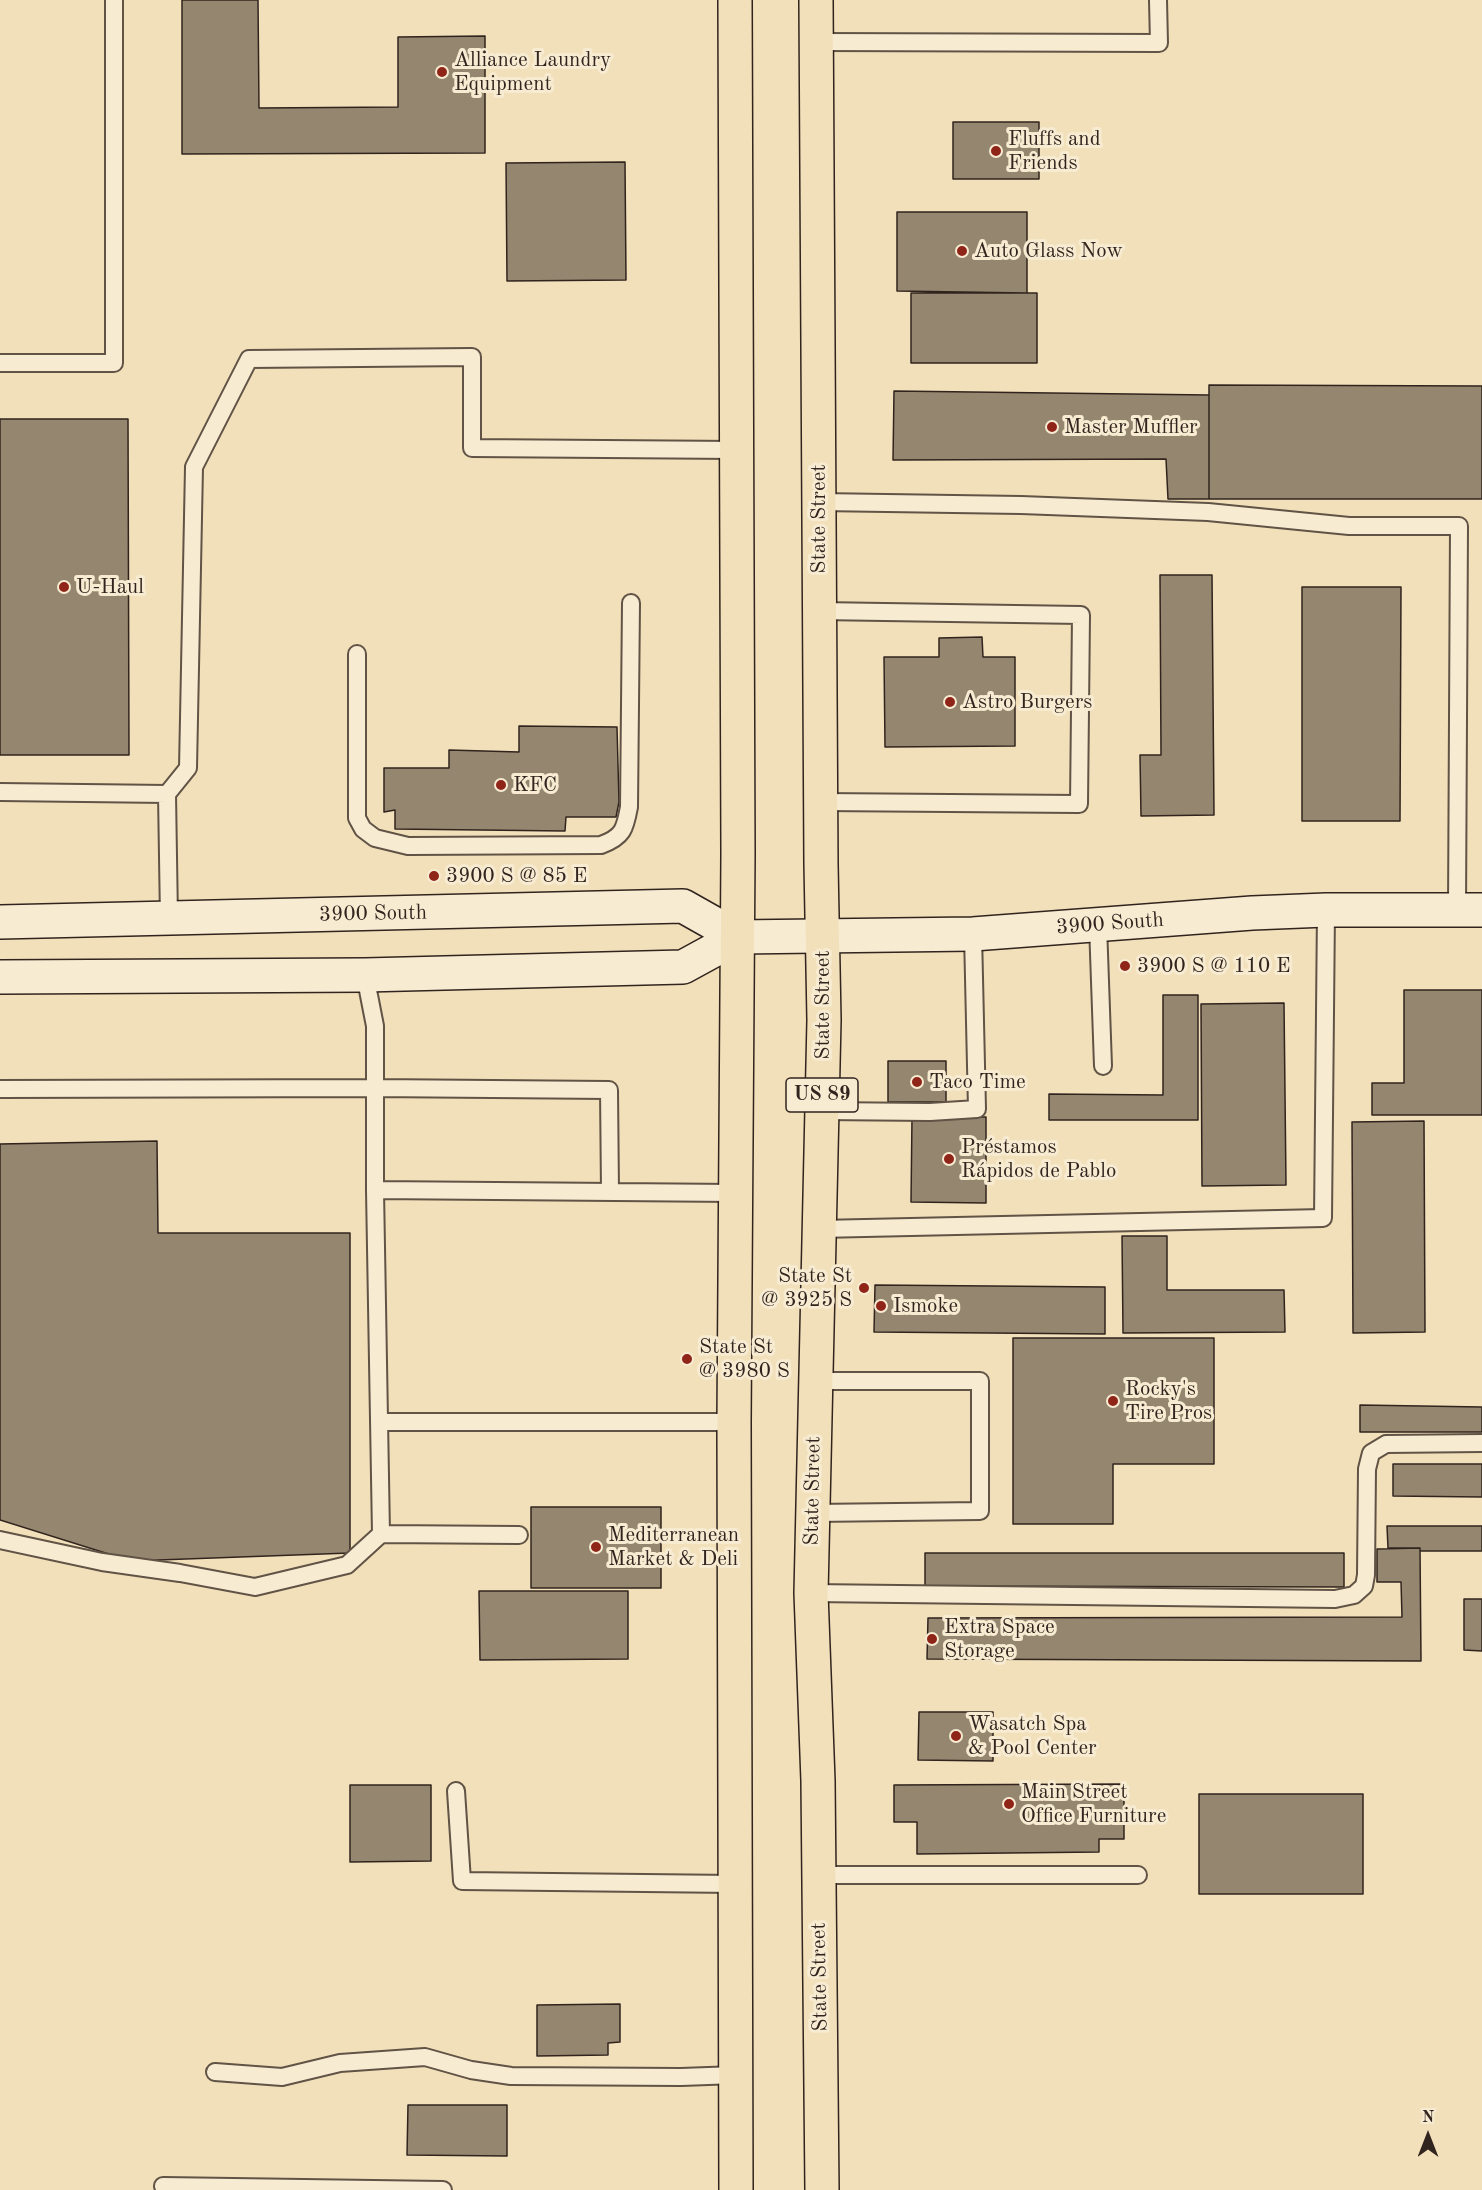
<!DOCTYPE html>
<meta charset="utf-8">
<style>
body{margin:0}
#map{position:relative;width:1482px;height:2190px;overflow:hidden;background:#f2e0ba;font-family:"Old Standard TT",serif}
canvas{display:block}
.north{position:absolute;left:1398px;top:2106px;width:60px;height:60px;-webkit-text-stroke:4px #f7ebd2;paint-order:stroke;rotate:0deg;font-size:16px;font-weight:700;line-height:24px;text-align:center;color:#31241e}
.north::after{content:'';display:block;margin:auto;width:21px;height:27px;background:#31241e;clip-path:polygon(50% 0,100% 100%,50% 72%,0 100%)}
</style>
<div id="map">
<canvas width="1482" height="2190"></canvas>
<div class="north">N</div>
</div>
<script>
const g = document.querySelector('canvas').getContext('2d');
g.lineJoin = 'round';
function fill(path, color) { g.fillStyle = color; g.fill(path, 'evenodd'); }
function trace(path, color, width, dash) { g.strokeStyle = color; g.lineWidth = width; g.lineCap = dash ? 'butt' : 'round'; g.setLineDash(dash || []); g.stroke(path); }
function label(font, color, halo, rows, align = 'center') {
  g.font = font + ' "Old Standard TT",serif'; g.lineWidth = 6; g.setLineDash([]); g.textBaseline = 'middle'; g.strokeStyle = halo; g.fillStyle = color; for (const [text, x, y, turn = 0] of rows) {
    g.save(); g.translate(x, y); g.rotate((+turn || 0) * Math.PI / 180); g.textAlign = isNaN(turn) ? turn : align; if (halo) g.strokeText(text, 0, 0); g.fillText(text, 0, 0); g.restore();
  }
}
const building = new Path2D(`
 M182,0h76l1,108 139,-1v-70l87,-1v117l-303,1z
 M953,122h86v57h-86z
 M625,162l1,118 -119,1 -1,-118z
 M897,212h130v81l-130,-2z
 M911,293h126v70h-126z
 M1209,385l273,1v113h-273z
 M894,391l315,4v104h-41l-2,-40 -273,1z
 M0,419h128l1,336h-129z
 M1160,575h52l2,240 -73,1 -1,-61h21z
 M1302,587h99l-1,234h-98z
 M982,637l1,20h32v89l-130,1 -1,-90h55v-19z
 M519,726l98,1 2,75 -3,15h-50l-1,14 -170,-2v-19l-11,2v-44h65v-18l70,2z
 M1404,990h78v125h-110v-32h32z
 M1163,995h35v125h-149v-26l114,1z
 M1284,1003l2,182 -84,1 -1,-182z
 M888,1061h58v41h-58z
 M912,1117h74v86l-75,-1z
 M1424,1121l1,211 -72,1 -1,-211z
 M157,1141l1,92h192v320l-219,8 -131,-41v-376z
 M1122,1236h45v54h117l1,42 -162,1z
 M875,1285l230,2v47l-231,-2z
 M1013,1338h201v126h-101v60h-100z
 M1360,1405l122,2v25h-122z
 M1393,1464h89v33l-89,-1z
 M531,1507h130v81h-130z
 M1387,1526h95v25h-62v-3h-32z
 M1420,1548l1,113 -494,-2 1,-41 474,-1 -1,-35h-24v-33z
 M925,1553h419v34l-419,-1z
 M479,1591h149v68l-148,1z
 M1464,1599h18v52l-18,-1z
 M919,1712h74v49l-75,-1z
 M1124,1784v55h-25v13l-182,2v-32h-23v-37z
 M350,1785h81v76l-81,1z
 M1199,1794h164v100h-164z
 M620,2004v38l-12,1v12l-71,1v-51z
 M408,2105h99v51l-100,-1z`);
fill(building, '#95866f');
trace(building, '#31241e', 1.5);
const lane = new Path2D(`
 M816,42l343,1 -1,-43
 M0,363h114v-363
 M819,502l202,3 187,7 141,14h110l-2,384
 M819,611l262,4 -2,189 -259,-2
 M357,654v164l6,11 12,9 33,8 193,-1c22,-8 24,-16 28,-38l2,-204
 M0,792l167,2 2,125
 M167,794l21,-26 6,-301 55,-108 223,-2v91l265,2
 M1098,925l5,141
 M365,975l10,51v164l360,3
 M0,1089l375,-1 234,2 1,102
 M822,1111l108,1 47,-3 -4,-175
 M375,1190l6,344 138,1
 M819,1229l504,-11 3,-308
 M379,1422h355
 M813,1513l167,-2v-130h-165
 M0,1540l102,22 78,11 75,14 92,-22 34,-31
 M811,1593l524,6 19,-4 10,-9 2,-11 1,-106 4,-16 15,-9 96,-1
 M456,1791l6,90 273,3
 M819,1875h319
 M215,2072l67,5 58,-14 85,-6 46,13 40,6 170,1 55,-2
 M163,2186l280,4`);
const secondary = new Path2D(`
 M0,922l683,-16 55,31
 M0,977l365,-2 318,-8 55,-30 235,-3 279,-21 74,-3h156`);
const primary = new Path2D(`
 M735,0l3,854 -4,568 2,768
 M816,0l5,864 3,156 -13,573 7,188 4,409`);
trace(lane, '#615345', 20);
trace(secondary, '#31241e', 36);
trace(primary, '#31241e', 36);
trace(lane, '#f7ebd2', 16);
trace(secondary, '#f7ebd2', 33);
trace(primary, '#f2e0ba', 33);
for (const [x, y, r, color] of [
 [442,72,6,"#8f2418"],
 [996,151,6,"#8f2418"],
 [962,251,6,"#8f2418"],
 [1052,427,6,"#8f2418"],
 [64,587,6,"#8f2418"],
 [950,702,6,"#8f2418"],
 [501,785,6,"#8f2418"],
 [434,876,6,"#8f2418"],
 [1125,966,6,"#8f2418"],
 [917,1082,6,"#8f2418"],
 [949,1159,6,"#8f2418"],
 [864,1288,6,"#8f2418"],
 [881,1306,6,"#8f2418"],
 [687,1359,6,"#8f2418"],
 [1113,1401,6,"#8f2418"],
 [596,1547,6,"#8f2418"],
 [932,1639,6,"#8f2418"],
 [956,1736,6,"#8f2418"],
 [1009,1804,6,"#8f2418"]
]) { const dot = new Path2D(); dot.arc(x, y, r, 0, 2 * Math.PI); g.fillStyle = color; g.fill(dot); trace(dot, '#f7ebd2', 2); }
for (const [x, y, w] of [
 [822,1095,72]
]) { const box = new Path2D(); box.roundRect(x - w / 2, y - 17, w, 34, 4.5); g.fillStyle = '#f7ebd2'; g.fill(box); trace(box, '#31241e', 1.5); }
label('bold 20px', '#31241e', null, [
 ["US 89",822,1095]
]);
label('21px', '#31241e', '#f7ebd2', [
 ["Alliance Laundry",454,60],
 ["Equipment",454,84],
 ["Fluffs and",1008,139],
 ["Friends",1008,163],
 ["Auto Glass Now",974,251],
 ["Master Muffler",1064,427],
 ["U-Haul",76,587],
 ["Astro Burgers",962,702],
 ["KFC",513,785],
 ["3900 S @ 85 E",446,876],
 ["3900 S @ 110 E",1137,966],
 ["Taco Time",929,1082],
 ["Préstamos",961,1147],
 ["Rápidos de Pablo",961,1171],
 ["State St",852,1276,"right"],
 ["@ 3925 S",852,1300,"right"],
 ["Ismoke",893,1306],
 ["State St",699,1347],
 ["@ 3980 S",699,1371],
 ["Rocky's",1125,1389],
 ["Tire Pros",1125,1413],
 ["Mediterranean",608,1535],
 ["Market & Deli",608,1559],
 ["Extra Space",944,1627],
 ["Storage",944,1651],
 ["Wasatch Spa",968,1724],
 ["& Pool Center",968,1748],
 ["Main Street",1021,1792],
 ["Office Furniture",1021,1816]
], 'left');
label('21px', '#31241e', '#f7ebd2', [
 ["State Street",819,519,-90],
 ["3900 South",373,914,-1],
 ["3900 South",1110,924,-4],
 ["State Street",823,1005,-90],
 ["State Street",813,1491,-89],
 ["State Street",820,1977,-91]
]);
</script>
